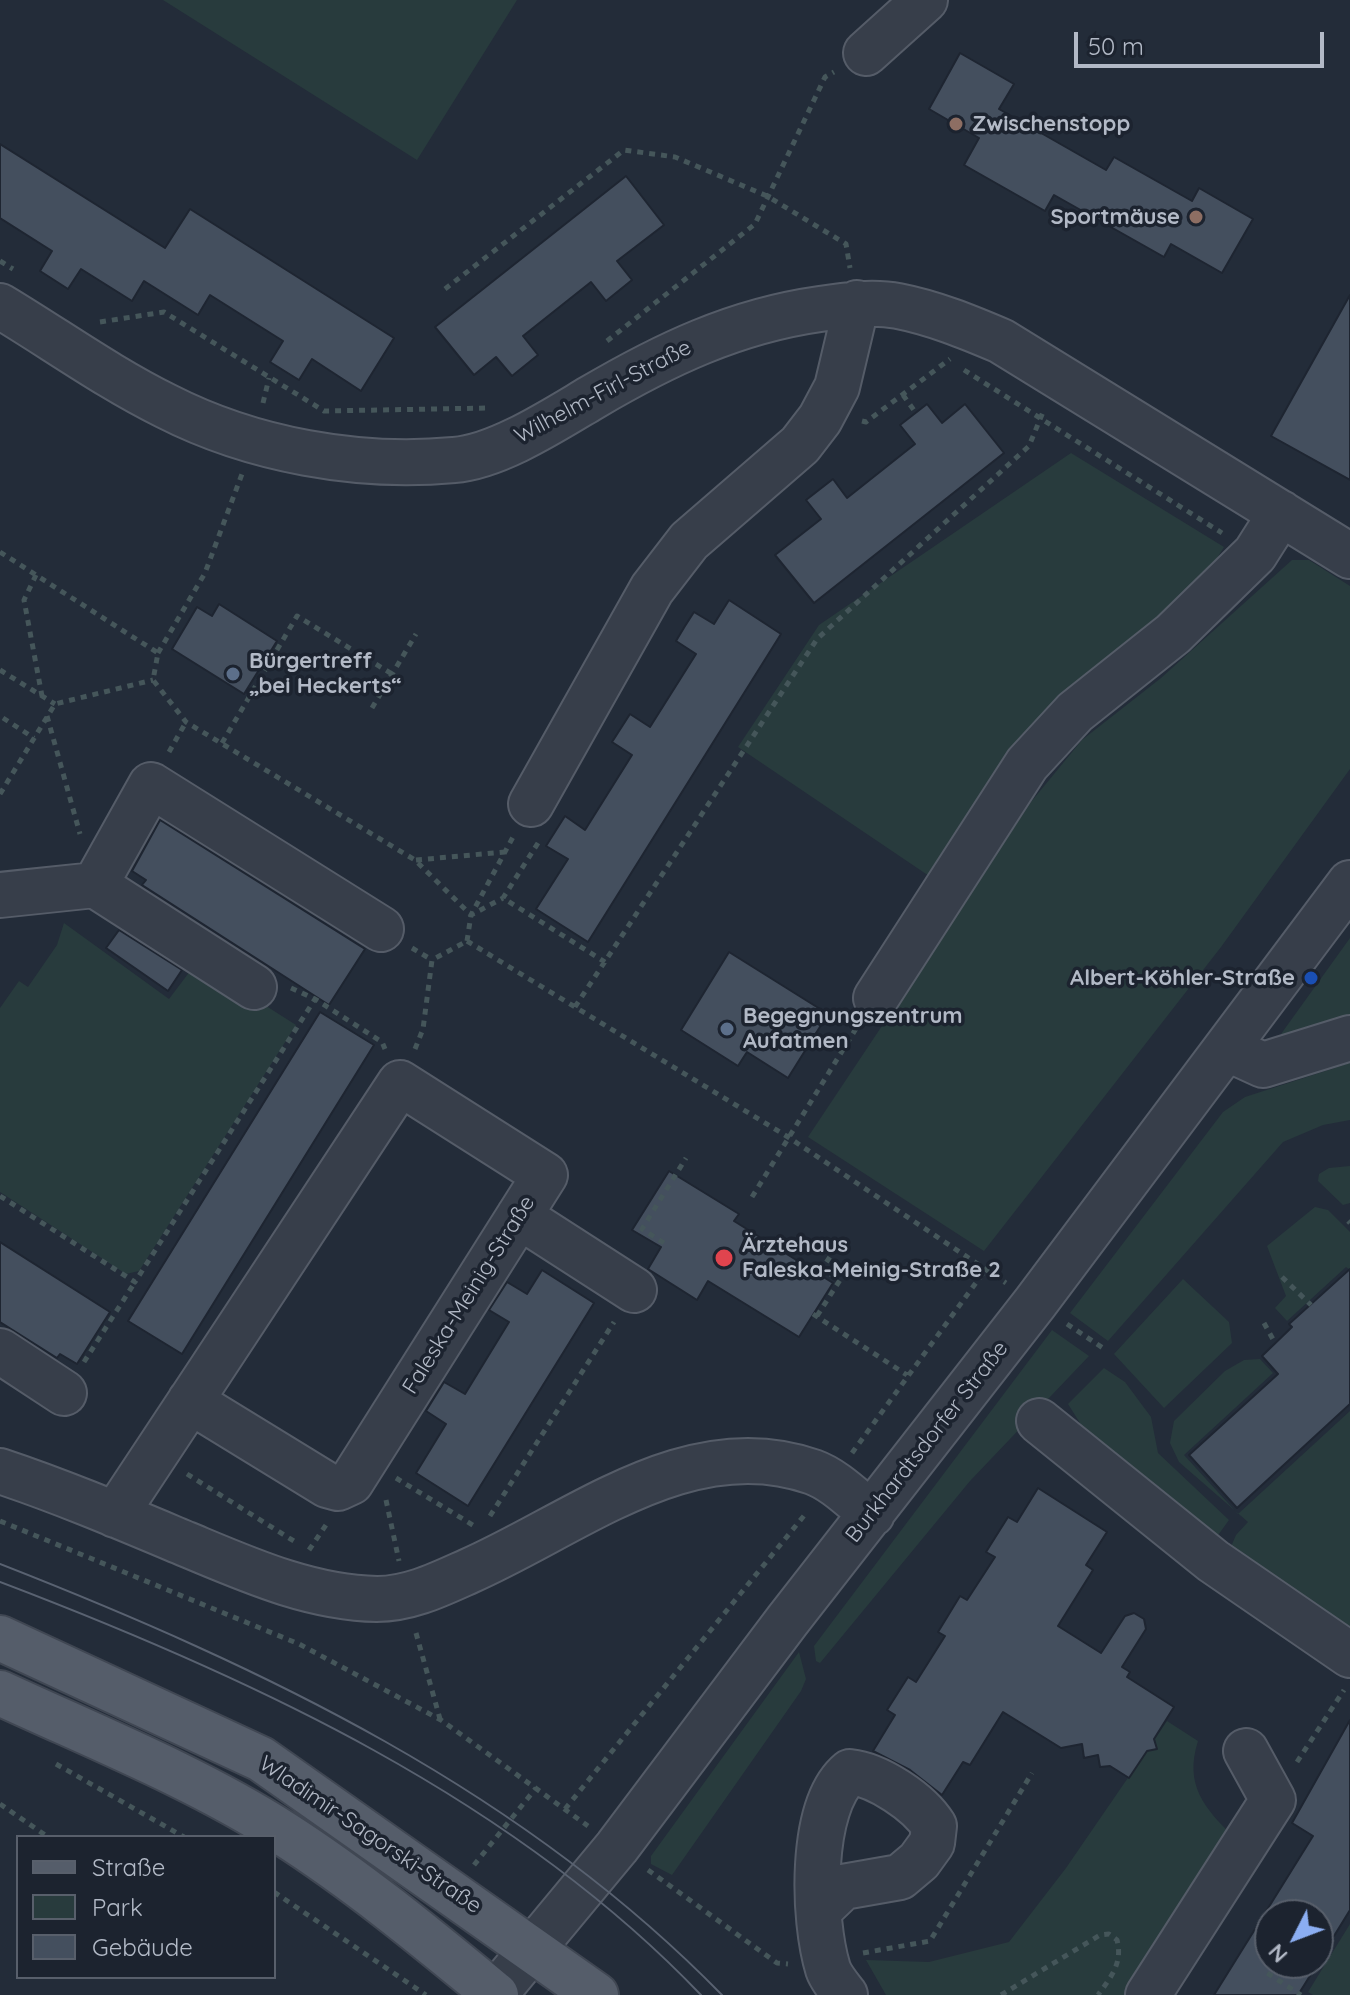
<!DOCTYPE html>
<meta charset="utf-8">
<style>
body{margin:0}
#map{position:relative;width:1350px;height:1995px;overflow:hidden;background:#232c39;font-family:Quicksand,sans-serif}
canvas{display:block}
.legend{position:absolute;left:16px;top:1835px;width:260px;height:144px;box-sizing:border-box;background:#1c232f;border:2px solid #585f6b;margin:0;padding:10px 14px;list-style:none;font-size:24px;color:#b2b9c6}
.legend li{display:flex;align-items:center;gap:16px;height:40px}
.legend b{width:40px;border:2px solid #585f6b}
.north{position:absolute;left:1254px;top:1899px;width:80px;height:80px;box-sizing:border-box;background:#1c232f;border:2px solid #585f6b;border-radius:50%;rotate:228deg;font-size:22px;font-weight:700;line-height:32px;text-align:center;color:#b2b9c6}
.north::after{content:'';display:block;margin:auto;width:28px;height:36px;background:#8baef2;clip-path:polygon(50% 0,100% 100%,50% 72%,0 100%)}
.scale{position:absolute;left:1074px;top:32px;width:250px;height:36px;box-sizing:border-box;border:4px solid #b2b9c6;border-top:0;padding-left:10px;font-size:24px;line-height:28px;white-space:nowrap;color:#b2b9c6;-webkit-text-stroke:6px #1c232f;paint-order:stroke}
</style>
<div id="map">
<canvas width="1350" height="1995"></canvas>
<ul class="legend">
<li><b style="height:10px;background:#555d6a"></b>Straße</li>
<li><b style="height:22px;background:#283b3d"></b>Park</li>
<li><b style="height:22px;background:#444f5e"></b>Gebäude</li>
</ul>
<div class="north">N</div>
<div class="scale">50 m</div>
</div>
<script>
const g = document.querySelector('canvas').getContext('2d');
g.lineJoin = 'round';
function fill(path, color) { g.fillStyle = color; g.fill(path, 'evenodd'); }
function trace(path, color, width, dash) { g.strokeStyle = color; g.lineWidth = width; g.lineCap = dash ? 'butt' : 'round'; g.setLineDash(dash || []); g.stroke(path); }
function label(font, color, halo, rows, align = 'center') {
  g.font = font + ' Quicksand,sans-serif'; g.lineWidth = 7; g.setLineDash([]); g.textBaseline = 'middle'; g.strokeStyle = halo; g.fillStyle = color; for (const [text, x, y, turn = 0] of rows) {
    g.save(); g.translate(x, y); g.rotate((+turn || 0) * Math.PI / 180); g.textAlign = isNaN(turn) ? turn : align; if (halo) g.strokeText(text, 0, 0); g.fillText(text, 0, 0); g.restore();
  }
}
fill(new Path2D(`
 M163,0h354l-100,160z
 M1071,453l153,94 -32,51 -257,282 -197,-133 81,-122z
 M1292,560h17l41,26v183l-129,178 -237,304 -176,-114 223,-335 51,-62 79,-62z
 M64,923l105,76 28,-37 99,63 -157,246 -13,3 -126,-82v-184l19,-27 9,6 29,-42z
 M1350,938v76l-53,21 -16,-1z
 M1350,1063v57l-27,5 -40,17 -175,199 -38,-28 153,-201 22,-15z
 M1350,1166v37l-7,2 -25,-24 1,-7 10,-6z
 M1315,1207l13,3 22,22v38l-4,-3 -59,54 -12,-13 11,-12 -19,-50z
 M1183,1279l46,43 3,21 -68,65 -50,-54z
 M1052,1330l37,26 -119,125 -150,182 -4,-2 -2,-15z
 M1260,1359l13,14 -89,82 54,59 112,-103v222l-120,-84 6,-14 12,-13 -69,-60 -9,-19 4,-22 51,-50 19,-11z
 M1104,1368l21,14 26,35 7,36 71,67 -13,18 -124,-96 -24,-38z
 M799,1652l7,27 -5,12 -129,184 -21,-11v-8z
 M1167,1721l31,20c-14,44 6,67 37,97l-99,157h-250l-20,-35 63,2 80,-20 57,-74z
 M1350,1924v71h-37l-5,-3z`), '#283b3d');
const building = new Path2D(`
 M960,53l54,31 -15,25 107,61 8,-13 78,44 7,-13 54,31 -31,54 -51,-29 -7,13 -110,-62 -9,16 -81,-46 15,-27 -50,-29z
 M0,144l165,104 25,-39 204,129 -33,53 -49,-32 -13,21 -29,-18 13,-21 -73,-46 -12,20 -54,-34 -12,20 -51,-32 -13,20 -28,-18 12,-20 -52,-33z
 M626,176l38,49 -47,36 15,19 -26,21 -15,-19 -68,54 15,19 -26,21 -16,-19 -22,18 -39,-48z
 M1350,295v185l-79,-44z
 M927,404l15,19 23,-19 39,49 -190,150 -39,-48 46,-36 -15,-19 27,-21 14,19 68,-54 -15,-19z
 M729,600l52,34 -193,308 -52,-33 32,-50 -22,-13 19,-30 20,14 47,-75 -20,-13 18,-28 20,13 46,-73 -20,-13 9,-15 9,-14 20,12z
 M219,604l58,37 -33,53 -72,-45 25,-42 15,9z
 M160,820l205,129 -36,56 -187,-120 4,-5 -14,-9z
 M119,930l63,40 -14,21 -62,-43z
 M729,952l99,62 -40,64 -41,-26 -9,14 -57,-36z
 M320,1012l54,33 -192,309 -54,-33z
 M669,1171l70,43 -5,7 99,62 -34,54 -91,-56 -11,19 -49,-31 13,-22 -29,-17z
 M0,1242l110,70 -33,52 -17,-10 -3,4 -57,-36z
 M1350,1269v135l-113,104 -48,-53 89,-81 -16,-18 30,-29 -3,-3z
 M542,1270l52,33 -126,203 -52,-33 30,-49 -20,-13 18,-29 21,12 44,-72 -20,-12 18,-28 20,12z
 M1038,1488l69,44 -21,33 7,5 -35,56 43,27 24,-37 9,-3 10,6 2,10 -24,38 8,5 -3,5 47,30 -20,32 3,10 -10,2 -18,27 -19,-12 -10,1 -2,-12 -14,3 -2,-14 -21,4 -58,-36 -33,53 -7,-3 -21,33 -32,-25 -37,-19 22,-36 -8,-5 21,-33 8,5 29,-46 -7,-4 22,-36 7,4 28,-43 -9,-5 22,-35 9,5z
 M1350,1720v190l-32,52v-47h-48v48h48l-20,32h-84l99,-159 -21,-13z`);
fill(building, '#444f5e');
trace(building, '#1e2531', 2);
const minor = new Path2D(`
 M866,53l59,-53
 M0,306c55,33 109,72 166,100 86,44 192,63 288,54 43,-3 100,-40 137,-62 73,-43 144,-77 229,-89 26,-4 53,-8 78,-3 36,7 70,21 103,35l349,215
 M531,804l121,-215 37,-48 111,-96 20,-26 17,-32 20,-84
 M95,885l56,-100 230,144
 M0,895l95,-10 159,102
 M876,998l151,-234 48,-52 98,-78 82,-80 26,-41
 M1228,1049l35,16 87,-27
 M519,1216l115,74
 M0,1351l64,42
 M1039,1421l174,140 137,94
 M0,1471c63,21 124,47 186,73 60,25 124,54 191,55 33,0 63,-15 92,-28 107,-47 221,-143 344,-99 22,8 41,28 59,42
 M115,1515c95,-144 191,-288 285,-432l145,92 -194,307 -13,6 -11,-3 -137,-84
 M819,1910l24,-23 57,-10 19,-16 13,-18 2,-17c-15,-24 -56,-51 -84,-54 -41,34 -37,148 -22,197 3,9 11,18 17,26
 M495,1994l122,-147 170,-226 248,-318 315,-420
 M1148,1995l125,-195 -27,-49`);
const major = new Path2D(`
 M0,1638l261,121 335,236
 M0,1693c95,44 195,84 283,140 75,48 145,106 213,162`);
trace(minor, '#555c68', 48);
trace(major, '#404753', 48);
trace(new Path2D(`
 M0,261l13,8
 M445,289l179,-139 51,7 92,39 79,48 4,24
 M100,322l64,-10 160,99 165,-3
 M607,341l148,-117 70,-147 9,-5
 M964,370l258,163
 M903,395l13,18
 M263,403l6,-25
 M862,421l4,1 84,-63
 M0,552l158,101 -5,27 33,42 229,138 56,55 32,-17
 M36,575l-12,25 18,96
 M158,653l47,-80 37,-99
 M0,670l55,34
 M372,708l44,-74
 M47,716l33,118
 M3,718l31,20
 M222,743l75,-127 95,58
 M169,752l17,-30
 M0,794l55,-90 98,-24
 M538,843l-35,55 102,64
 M416,860l89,-8
 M467,941l321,196 218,146
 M467,941l4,-26 42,-78
 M412,948l20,12
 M291,988l24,11 67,43 3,7
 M575,1007l242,-368 212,-193 14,-34
 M415,1049l8,-20 9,-69 35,-19
 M0,1196l135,86 180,-283
 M752,1197l105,-170
 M1348,1221l2,2
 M664,1243l-22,-14 44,-71
 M1282,1277l29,28
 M813,1314l94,61
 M817,1316l23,-36 -18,-11 13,-20
 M1264,1323l11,20
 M1067,1324l39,26
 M84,1362l51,-80
 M852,1453l134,-184
 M187,1474l110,69
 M396,1478l80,49
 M386,1500l13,61
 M490,1516l124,-194
 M0,1521l299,123 142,76 147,106
 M309,1550l17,-25
 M416,1633l24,86
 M1297,1762l47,-72
 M56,1764l128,73
 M0,1804l48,33
 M565,1809l242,-297
 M474,1865l62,-77
 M648,1870l129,93 11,1
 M274,1892l152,103
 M863,1953l67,-12 102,-168
 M1273,1963l-6,10 34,22
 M1001,1995l99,-60 9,-1 8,6c6,23 -6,37 -19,55`), '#45565a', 5, [6, 6]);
trace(minor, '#373e4a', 44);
trace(major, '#555d6a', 44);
trace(new Path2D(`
 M0,1564c263,103 522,226 722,431
 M0,1582c250,95 513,216 701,413`), '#596271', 2);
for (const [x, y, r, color] of [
 [956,124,8,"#8d6e63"],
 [1196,217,8,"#8d6e63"],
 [233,674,8,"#5c6f8a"],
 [1311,978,8,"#1a4fb4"],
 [727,1029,8,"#5c6f8a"],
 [724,1258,10,"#e0444e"]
]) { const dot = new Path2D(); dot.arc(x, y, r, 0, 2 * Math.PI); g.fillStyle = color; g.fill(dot); trace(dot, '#1c232f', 3); }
label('bold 22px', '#b2b9c6', '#1c232f', [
 ["Zwischenstopp",972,124],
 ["Sportmäuse",1180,217,"right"],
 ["Bürgertreff",249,661],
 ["„bei Heckerts“",249,686],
 ["Albert-Köhler-Straße",1295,978,"right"],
 ["Begegnungszentrum",743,1016],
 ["Aufatmen",743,1041],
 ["Ärztehaus",742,1245],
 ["Faleska-Meinig-Straße 2",742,1270]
], 'left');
label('22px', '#b2b9c6', '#1c232f', [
 ["Wilhelm-Firl-Straße",603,392,-28],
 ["Faleska-Meinig-Straße",469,1295,-58],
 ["Burkhardtsdorfer Straße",927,1442,-52],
 ["Wladimir-Sagorski-Straße",370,1835,34]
]);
</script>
